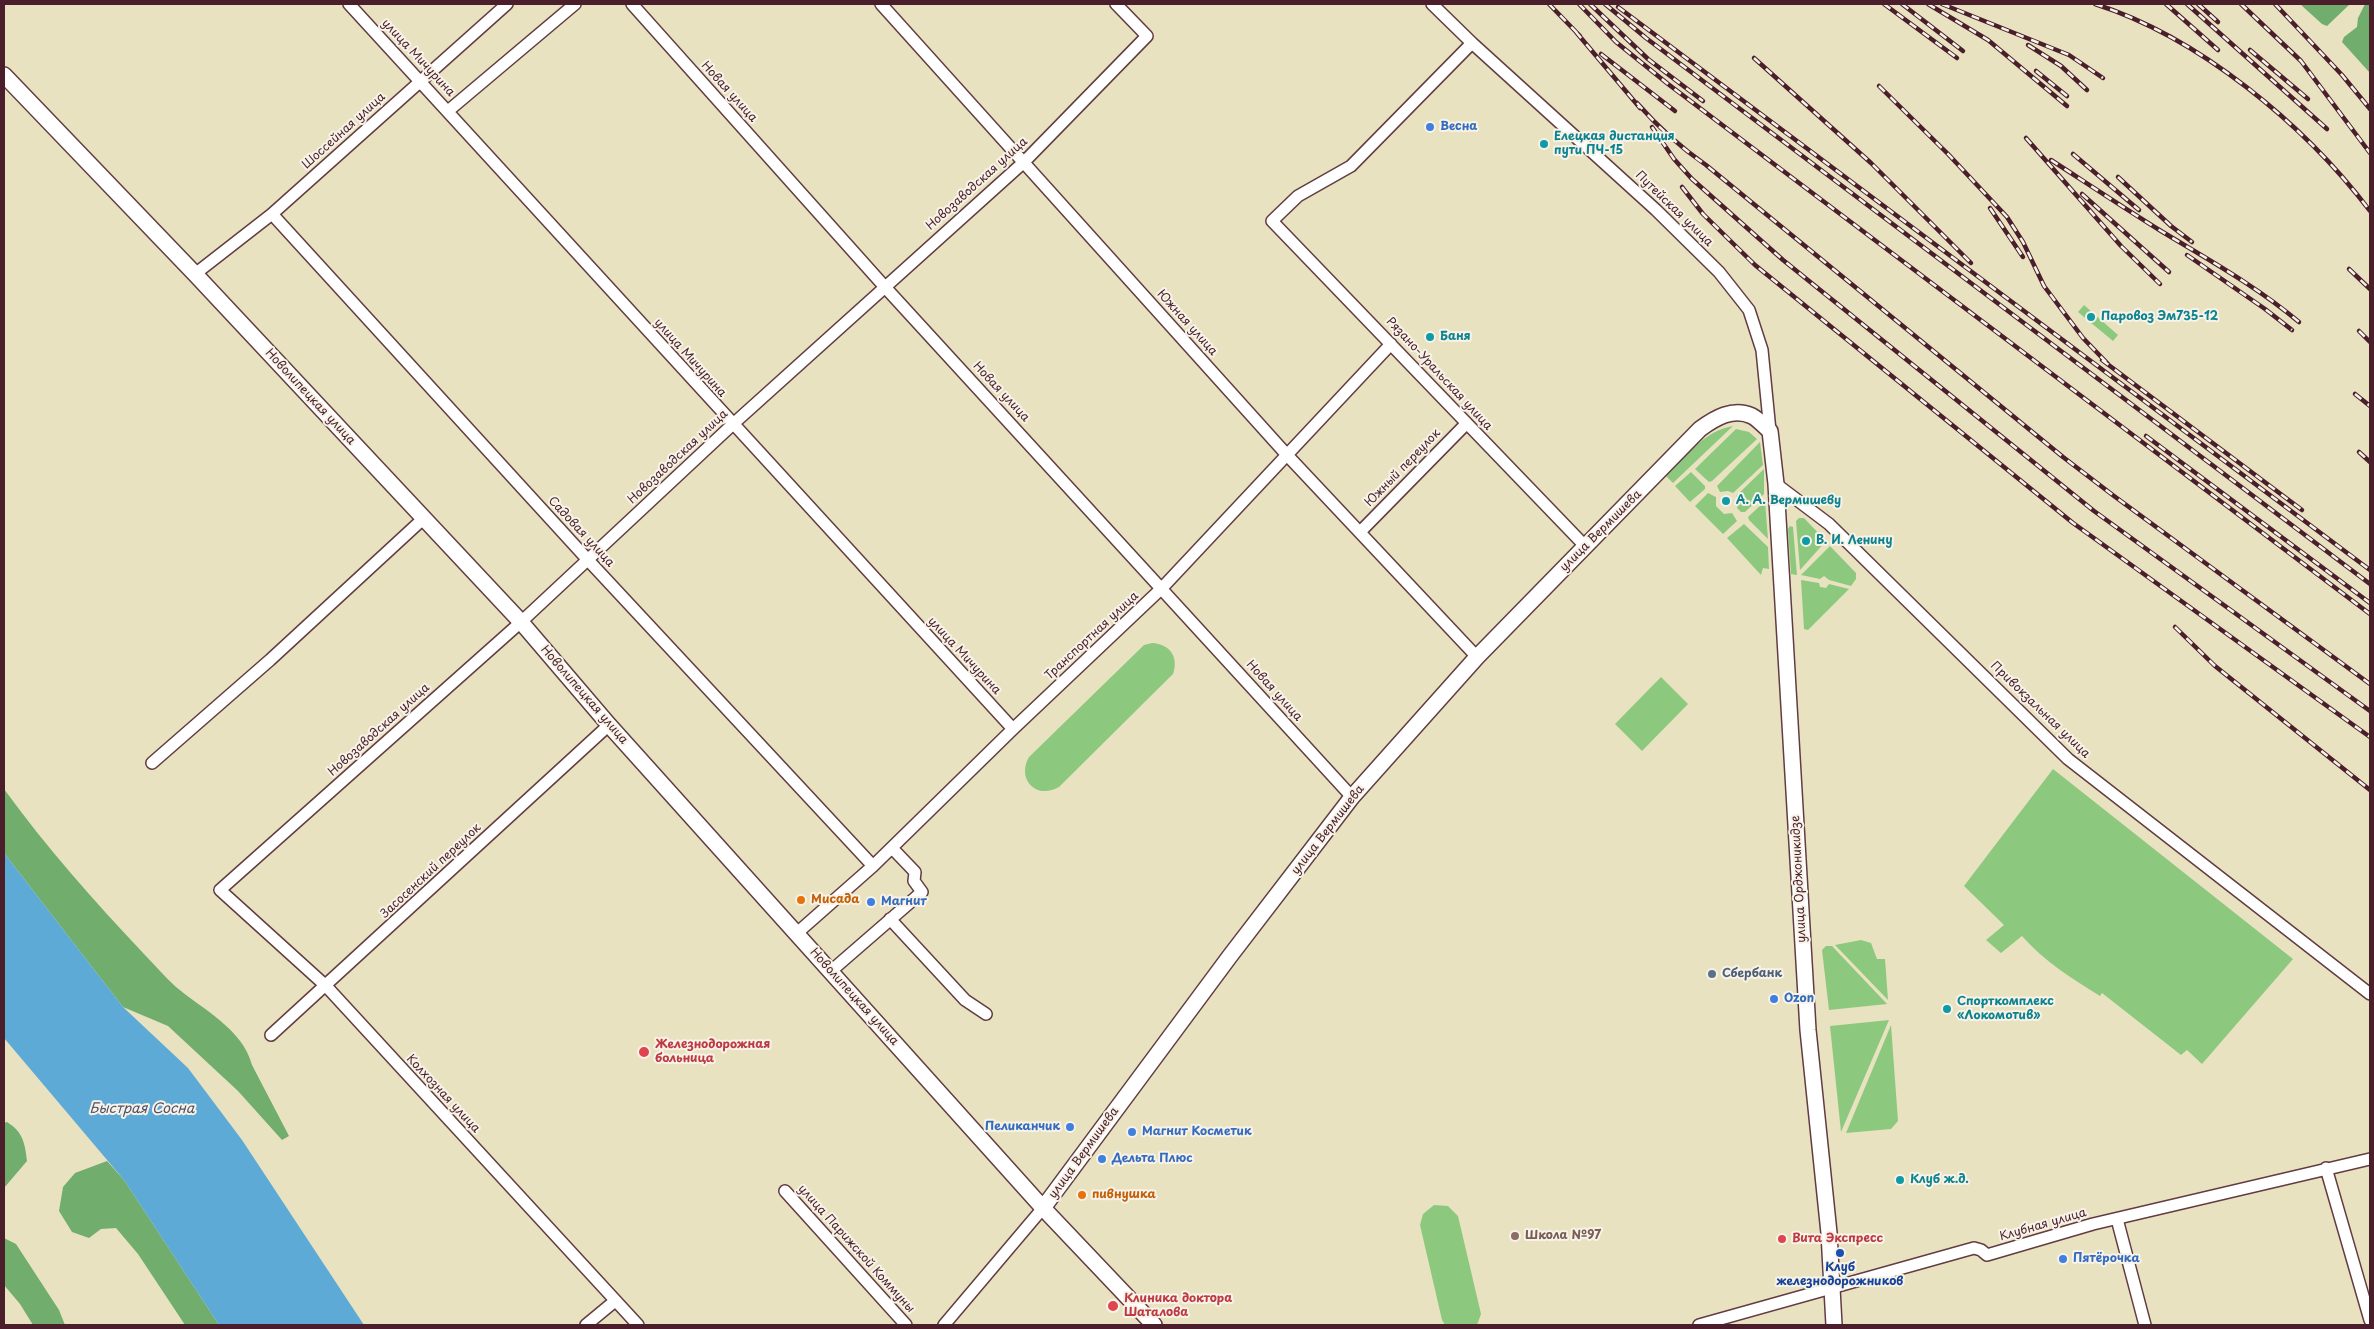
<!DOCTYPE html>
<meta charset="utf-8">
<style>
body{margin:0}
#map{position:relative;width:2374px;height:1329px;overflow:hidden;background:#e9e2c0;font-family:"Playpen Sans",sans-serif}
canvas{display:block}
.frame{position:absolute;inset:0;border:5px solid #4a1f2b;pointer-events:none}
</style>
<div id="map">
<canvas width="2374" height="1329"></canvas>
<div class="frame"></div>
</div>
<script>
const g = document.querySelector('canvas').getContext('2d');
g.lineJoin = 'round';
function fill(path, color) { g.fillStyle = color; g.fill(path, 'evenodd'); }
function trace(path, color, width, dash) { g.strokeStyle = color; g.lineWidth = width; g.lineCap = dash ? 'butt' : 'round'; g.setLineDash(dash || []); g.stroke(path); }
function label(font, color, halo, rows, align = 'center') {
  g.font = font + ' "Playpen Sans",sans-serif'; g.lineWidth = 4; g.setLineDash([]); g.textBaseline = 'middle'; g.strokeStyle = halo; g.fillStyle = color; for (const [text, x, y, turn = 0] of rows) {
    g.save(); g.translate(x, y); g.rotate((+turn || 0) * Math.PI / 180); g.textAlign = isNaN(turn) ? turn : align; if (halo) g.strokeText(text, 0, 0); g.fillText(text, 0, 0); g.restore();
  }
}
fill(new Path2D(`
 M2084,305l34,30 -5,6 -35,-29z
 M1733,426l-60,57 -7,-7c20,-20 38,-45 67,-50z
 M1736,429l13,3 8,7 -45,42 -3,1 -14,-13z
 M1760,442l3,23 -30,28 -5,-2 -8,1 -3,-6z
 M1764,469v25l-19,18h-4l-4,-4 2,-6 -3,-6z
 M1691,472l14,14v3l-15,13 -15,-16z
 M1708,493l8,4v9l8,8 8,-1 5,8 -14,13 -28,-28z
 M1765,501l3,38 -19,-19 -1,-3z
 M1799,518h5l22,23 -26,29 -4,-49z
 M1744,524l24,23 1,22 -6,-1 -2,7 -34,-37z
 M1790,526l3,1 4,48 -6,-1 -3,-45z
 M1830,546l26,27v6l-5,7 -22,-6 -5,-4 -4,3 -19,-4z
 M1801,580l18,3 1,4 6,1 3,-4 20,5 -41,41 -4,-1z
 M1152,643c18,1 27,14 21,31l-114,113c-22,13 -43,-7 -30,-30l115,-112z
 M1661,677l27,27 -46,47 -27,-27z
 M2053,769l240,190 -91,105 -15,-14 -6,5 -79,-62 -2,3c-29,-18 -56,-35 -78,-60l-21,17 -15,-13 18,-15 -40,-39z
 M1861,940l10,3 6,16h8l3,41 -53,-55z
 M1826,946h6l55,58 -58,6 -7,-60z
 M1889,1020l-48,112 -11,-106z
 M1891,1025l7,96 -7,8 -45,4z
 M1434,1205l14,1 10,10 23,98 -4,11h-32l-3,-5 -22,-95 3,-11z`), '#8cc97e');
fill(new Path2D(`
 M2300,4h50l-23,22 -5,-2z
 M2365,4h5v69l-28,-31 2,-5 13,-10 1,-9z
 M4,789c42,58 91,113 140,165 11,11 21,23 32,33 26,22 67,42 76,78l37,71 -7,4 -44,-49 -70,-65 -45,-19 -119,-154z
 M7,1122c16,10 18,21 20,39l-23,27v-65z
 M107,1161l17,19 95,145h-34l-47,-71 -22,-26 -15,1 -12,9 -17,-6 -13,-21 4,-24 12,-14z
 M4,1238l12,6 43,66 6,15h-32l-13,-21 -16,-19z`), '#71ad6d');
fill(new Path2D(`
 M4,853l119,154 65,61 54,72 122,185h-145l-95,-145 -120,-142z`), '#5daad6');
const street = new Path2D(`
 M349,4l664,725
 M632,4l252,282 468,511
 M881,4l406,451 190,202
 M1432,4l40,39 184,167 63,62 30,38 13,40 8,81
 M1472,43l-121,123 -53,30 -26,25 313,325
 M448,111l127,-107
 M272,214l316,346 285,306
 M195,274l77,-60 235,-210
 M1776,484l53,40 239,235 302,235
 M1360,532l106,-108
 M152,763l118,-103 154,-142
 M890,919l75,81 21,14
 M797,933l76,-67 140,-137 149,-141 229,-244
 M831,971l91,-79 -8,-11 1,-9 -23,-24
 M271,1035l338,-310
 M2326,1168l44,152
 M785,1191l121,134
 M2117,1219l28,106
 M586,1325l29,-24
 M638,1325l-312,-339 -106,-96 301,-268 211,-197 292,-263 123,-126 -31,-32
 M944,1325l99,-117
 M1699,1325l275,-77 7,2 6,5 106,-31 277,-65`);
const secondary = new Path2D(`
 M4,75l191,199 326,348 88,103 434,483 111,117
 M1043,1208l187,-252 122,-159 125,-140 223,-228c15,-11 33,-22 52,-13 6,3 13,11 18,15l6,53 32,546 21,203 5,92`);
trace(street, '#623c41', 14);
trace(secondary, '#623c41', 18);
trace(street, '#fff', 11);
trace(secondary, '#fff', 15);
const rail = new Path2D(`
 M1549,4l31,32
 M1579,4l37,38 52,42 702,530
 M1590,4l58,55 55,42
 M1605,4l41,34 724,546
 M1884,4l73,54
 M1902,4l61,47
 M1928,4l60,36 79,66
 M1942,4l127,51 34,23
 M2095,4c104,33 210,121 275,207
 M2166,4l52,46
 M2187,4l140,125
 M2198,4l20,18
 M2241,4l60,57 69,92
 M2275,4l67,71 28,34
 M1618,7l752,563
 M1576,32l64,76
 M2028,45l33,21 26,24
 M2250,50l58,49
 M1601,54l74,57
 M1754,58l117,105 100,100
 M2036,71l31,25
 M1879,86l69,68 59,63 16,25 21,44 39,52 25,26
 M1637,103c21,24 43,44 69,62l357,292 51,39 256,188
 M1652,127l22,32 18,20 91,81 311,251 276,200
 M2026,138l95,108 39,38
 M2073,154l66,56
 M2051,160c37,24 73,48 110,71 48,29 95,55 138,91
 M2118,177l53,49 21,16
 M1682,187l21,27 52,51 318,258 297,214
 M2082,194l87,78
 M1990,208l33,49
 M2187,255l78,54 27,21
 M2349,269l21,20
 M2359,331l11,11
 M2102,360l200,150
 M2355,394l15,12
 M2146,436l224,167
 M2359,452l11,10
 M2175,627l40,39 155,124`);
trace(rail, '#4a1f2b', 4.5);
trace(rail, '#f7f3e8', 2.5, [8]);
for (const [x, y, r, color] of [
 [1430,127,5,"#3f7fe0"],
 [1544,144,5,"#0f9aa8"],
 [2091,317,5,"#0f9aa8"],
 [1430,337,5,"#0f9aa8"],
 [1726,501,5,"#0f9aa8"],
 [1806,541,5,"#0f9aa8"],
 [801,900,5,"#e8710a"],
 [871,902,5,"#3f7fe0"],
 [1712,974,5,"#5c6f8a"],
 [1774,999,5,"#3f7fe0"],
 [1947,1009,5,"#0f9aa8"],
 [644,1052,6,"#e0444e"],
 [1070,1127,5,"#3f7fe0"],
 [1132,1132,5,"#3f7fe0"],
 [1102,1159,5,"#3f7fe0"],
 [1900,1180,5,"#0f9aa8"],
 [1082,1195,5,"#e8710a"],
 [1515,1236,5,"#8d6e63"],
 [1782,1239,5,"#e0444e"],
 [1840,1253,5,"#1a4fb4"],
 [2063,1259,5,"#3f7fe0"],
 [1113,1306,6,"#e0444e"]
]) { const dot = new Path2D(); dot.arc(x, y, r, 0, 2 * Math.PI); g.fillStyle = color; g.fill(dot); trace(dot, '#f7f3e8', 2); }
label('12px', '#4a1f2b', '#f7f3e8', [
 ["улица Мичурина",418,58,47],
 ["Новая улица",729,92,48],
 ["Шоссейная улица",344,131,-42],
 ["Новозаводская улица",977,184,-42],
 ["Путейская улица",1674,209,44],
 ["Южная улица",1187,323,48],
 ["улица Мичурина",690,358,48],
 ["Рязано-Уральская улица",1439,374,47],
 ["Новая улица",1001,392,47],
 ["Новолипецкая улица",310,397,47],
 ["Новозаводская улица",678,457,-43],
 ["Южный переулок",1403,468,-46],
 ["улица Вермишева",1601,531,-45],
 ["Садовая улица",581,532,47],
 ["Транспортная улица",1092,636,-43],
 ["улица Мичурина",964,656,47],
 ["Новая улица",1274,691,48],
 ["Новолипецкая улица",584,695,49],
 ["Привокзальная улица",2040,710,44],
 ["Новозаводская улица",379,730,-42],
 ["улица Вермишева",1328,830,-52],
 ["Засосенский переулок",431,871,-43],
 ["улица Орджоникидзе",1799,879,-93],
 ["Новолипецкая улица",854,997,48],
 ["Колхозная улица",443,1094,47],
 ["улица Вермишева",1084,1153,-54],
 ["Клубная улица",2043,1225,-16],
 ["улица Парижской Коммуны",856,1249,48]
]);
label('bold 12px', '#366cbe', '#f7f3e8', [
 ["Весна",1440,127],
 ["Магнит",881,902],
 ["Ozon",1784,999],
 ["Пеликанчик",1060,1127,"right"],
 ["Магнит Косметик",1142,1132],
 ["Дельта Плюс",1112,1159],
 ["Пятёрочка",2073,1259]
], 'left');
label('bold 12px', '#0d838f', '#f7f3e8', [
 ["Елецкая дистанция",1554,137],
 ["пути ПЧ-15",1554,151],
 ["Паровоз Эм735-12",2101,317],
 ["Баня",1440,337],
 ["А. А. Вермишеву",1736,501],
 ["В. И. Ленину",1816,541],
 ["Спорткомплекс",1957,1002],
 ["«Локомотив»",1957,1016],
 ["Клуб ж.д.",1910,1180]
], 'left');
label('bold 12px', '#c56008', '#f7f3e8', [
 ["Мисада",811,900],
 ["пивнушка",1092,1195]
], 'left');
label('bold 12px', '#4e5e75', '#f7f3e8', [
 ["Сбербанк",1722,974]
], 'left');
label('bold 12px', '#be3a42', '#f7f3e8', [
 ["Железнодорожная",655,1045],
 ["больница",655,1059],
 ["Вита Экспресс",1792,1239],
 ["Клиника доктора",1124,1299],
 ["Шаталова",1124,1313]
], 'left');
label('bold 12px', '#785e54', '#f7f3e8', [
 ["Школа №97",1525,1236]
], 'left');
label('bold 12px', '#164399', '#f7f3e8', [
 ["Клуб",1840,1268],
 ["железнодорожников",1840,1282]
]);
label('italic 14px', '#515067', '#f7f3e8', [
 ["Быстрая Сосна",142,1109]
]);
</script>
